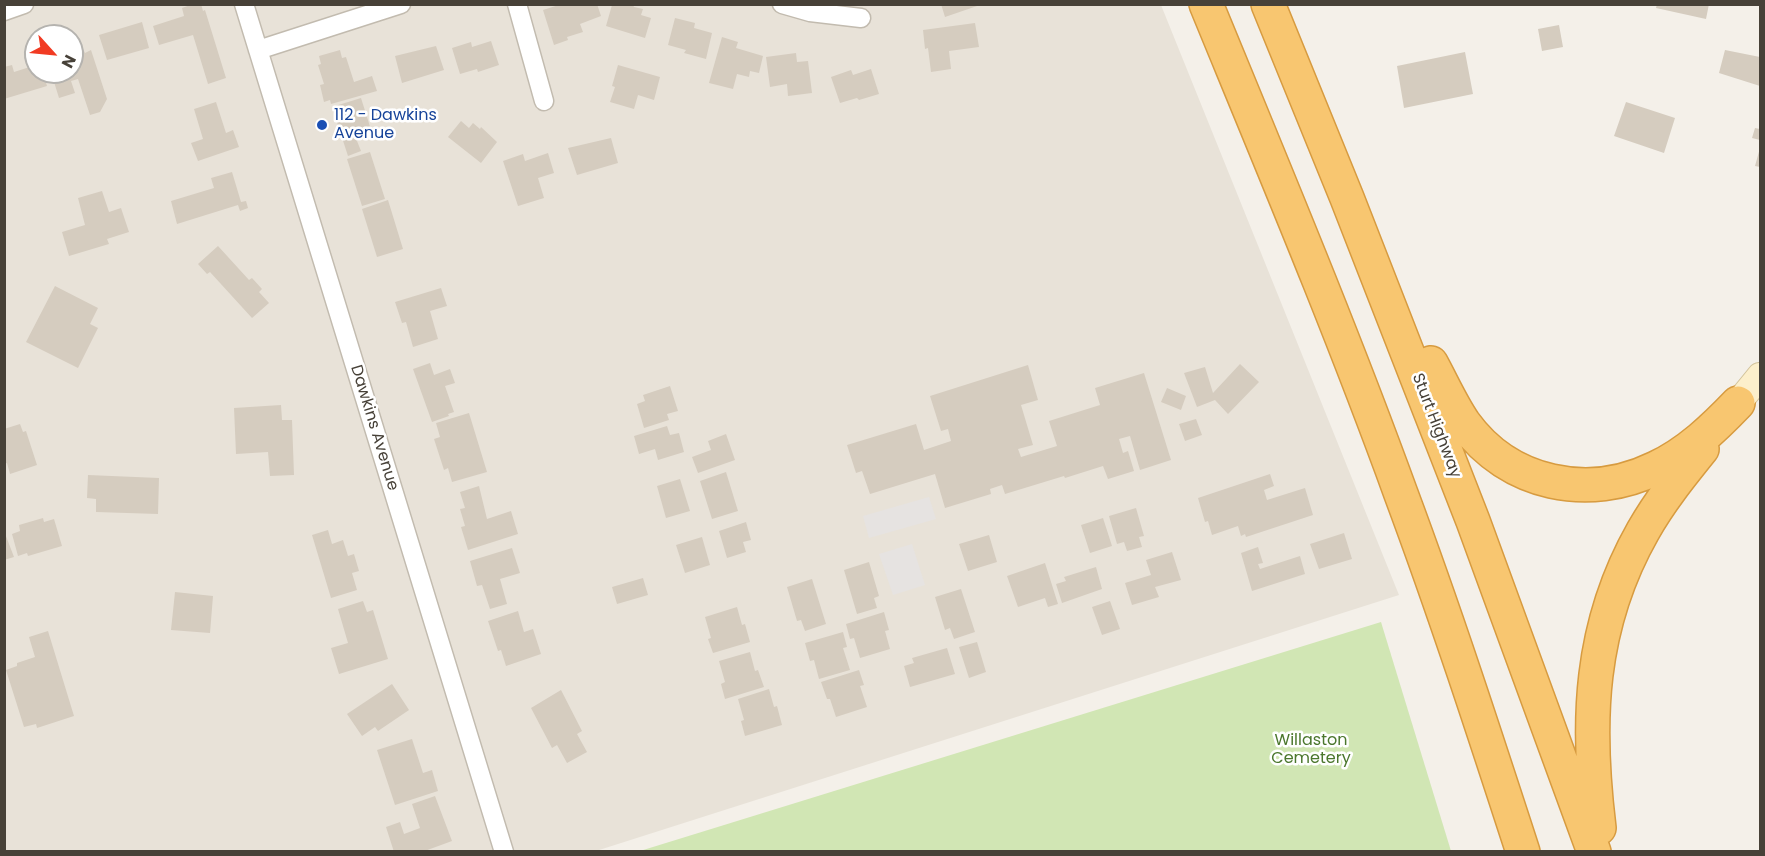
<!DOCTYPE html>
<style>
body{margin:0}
#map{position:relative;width:1765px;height:856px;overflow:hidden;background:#f4f0e9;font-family:Poppins,sans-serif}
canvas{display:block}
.frame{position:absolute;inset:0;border:6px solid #474138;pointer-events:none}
.north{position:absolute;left:24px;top:24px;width:60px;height:60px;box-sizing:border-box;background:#fff;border:2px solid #b5b3af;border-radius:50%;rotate:117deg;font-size:16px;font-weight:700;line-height:24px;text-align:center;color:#474138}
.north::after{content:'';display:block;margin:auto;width:21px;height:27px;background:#f13b23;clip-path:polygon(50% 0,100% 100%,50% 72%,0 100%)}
</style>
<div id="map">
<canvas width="1765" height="856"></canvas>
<div class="frame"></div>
<div class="north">N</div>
</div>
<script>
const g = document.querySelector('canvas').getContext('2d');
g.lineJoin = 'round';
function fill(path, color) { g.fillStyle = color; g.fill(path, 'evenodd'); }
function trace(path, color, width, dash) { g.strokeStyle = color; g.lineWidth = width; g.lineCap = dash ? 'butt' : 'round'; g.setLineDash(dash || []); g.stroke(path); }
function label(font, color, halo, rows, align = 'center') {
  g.font = font + ' Poppins,sans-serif'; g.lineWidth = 5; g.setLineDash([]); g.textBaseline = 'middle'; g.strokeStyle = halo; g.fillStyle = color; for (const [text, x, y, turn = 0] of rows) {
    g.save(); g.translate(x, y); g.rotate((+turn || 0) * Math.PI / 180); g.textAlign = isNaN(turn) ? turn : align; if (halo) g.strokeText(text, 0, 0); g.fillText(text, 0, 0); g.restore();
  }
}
fill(new Path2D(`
 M5,5h1156l238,590 -803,256 -591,1zM36,36h36v36h-36z`), '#e8e2d8');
fill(new Path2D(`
 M1381,622l70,229h-811z`), '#d1e6b4');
fill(new Path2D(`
 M929,497l7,22 -67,19 -6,-22z
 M912,544l13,41 -32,10 -14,-41z`), '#e6e3e1');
fill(new Path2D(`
 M193,4h8l2,7 2,-1 21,68 -18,6 -15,-49 -34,10 -6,-19 31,-10 -2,-8z
 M562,4h35l4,12 -21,8 3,8 -16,5 1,3 -14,5 -11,-35z
 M941,4h39v1l-35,12z
 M1657,4h52l-3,15 -50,-11z
 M612,5h21l1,2 9,2 -2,6 10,3 -6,20 -39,-12z
 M675,18l20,5 -1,5 18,5 -6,26 -22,-6 2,-3 -18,-5z
 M142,22l7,26 -42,12 -8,-25z
 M975,23l4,24 -30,4 2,18 -20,3 -3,-24 -3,1 -2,-19z
 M1559,25l4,22 -21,4 -4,-22z
 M722,37l16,5 -2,6 27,8 -4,17 -9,-2 -1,6 -12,-3 -4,15 -24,-6z
 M491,41l8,24 -21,7 -1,-3 -17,5 -8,-26 19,-6 1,5z
 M436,46l8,24 -42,13 -7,-27z
 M83,49l2,4 6,-3 16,49 -7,13 -10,3 -12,-36 -7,2 4,12 -16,5 -8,-26h21v-19z
 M340,50l2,8 4,-1 8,25 18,-6 5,15 -46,13 -1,-4 -6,2 -4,-17 4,-1 -6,-19 3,-1 -2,-8z
 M1725,50l35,7v29l-41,-13z
 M1465,52l8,42 -69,14 -7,-42z
 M796,53l1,9 11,-1 4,32 -24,3 -1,-12 -17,3 -4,-30z
 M12,65l2,7 22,-7v7h7l4,14 -43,13v-32z
 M618,65l42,12 -6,23 -16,-5 -4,14 -24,-7 5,-15 -3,-1z
 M871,69l8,25 -20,6 -2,-2 -17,5 -9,-26 20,-7 2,5z
 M361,98l12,38 -16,5 4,10 -13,5 -16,-49z
 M216,102l10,31 7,-3 6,17 -41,14 -7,-18 12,-4 -9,-30z
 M1626,102l49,16 -11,35 -50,-17z
 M461,121l8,7 4,-5 7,6 1,-2 16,15 -16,21 -33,-26z
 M1755,128l5,1v11l-8,-2z
 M611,138l7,25 -41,12 -9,-27z
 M1760,148v19l-5,-1z
 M370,152l15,47 -23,7 -15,-47z
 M548,153l6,20 -16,5 6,20 -26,8 -15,-45 20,-7 2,7z
 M232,172l9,30 5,-1 2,7 -8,3 -2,-6 -61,19 -6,-23 43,-13 -3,-10z
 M102,191l7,21 12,-4 8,24 -22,7 2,5 -40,12 -7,-24 23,-7 -7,-27z
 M388,200l15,49 -26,8 -15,-48z
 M218,246l31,34 3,-2 10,11 -3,3 10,11 -17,15 -42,-46 -3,2 -9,-10z
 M55,286l43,22 -8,16 8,4 -20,40 -52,-26z
 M441,288l6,18 -17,5 8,28 -25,8 -7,-25 -4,1 -7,-21z
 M430,363l4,12 16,-6 5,14 -10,3 9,26 -6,2 1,2 -17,6 -19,-53z
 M1240,364l19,18 -31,32 -13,-14 -18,7 -13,-34 21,-6 8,26z
 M1028,365l10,35 -17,5 12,40 -15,4 3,8 36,-11 -8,-25 51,-16 -5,-17 49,-15 27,87 -31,10 -10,-34 -11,3 4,14 5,-2 6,20 -26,8 -5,-13 -38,12 -1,-2 -59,18 -3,-9 -12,4 1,5 -46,14 -10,-34 -65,20 -8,-23 -6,2 -9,-28 69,-21 8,26 27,-9 -3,-12 -7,2 -11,-35z
 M670,386l8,25 -11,3 2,6 -25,8 -7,-24 8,-3 -2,-6z
 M1167,388l19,8 -5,14 -20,-8z
 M281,405l1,15h10l2,55 -24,1 -2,-24 -32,2 -2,-46z
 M469,413l18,59 -35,10 -4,-14 -4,2 -10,-31 6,-2 -4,-14z
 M1196,419l6,16 -17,6 -6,-17z
 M20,424l3,8 3,-1 11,34 -27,9 -3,-11 -3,1v-35z
 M667,426l3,9 9,-2 5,19 -26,8 -3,-11 -16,5 -5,-18z
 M726,434l9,26 -37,13 -6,-16 19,-7 -3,-9z
 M726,472l12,39 -26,8 -12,-38z
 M1270,474l4,12 -10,4 3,10 38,-12 8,27 -67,22 -1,-3 -4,2 -3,-10 -26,9 -4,-14 -3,1 -7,-24z
 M88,475l71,3 -1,36 -62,-2v-13l-9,-1z
 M680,479l10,32 -24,7 -9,-32z
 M479,486l8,33 24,-8 7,23 -50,16 -7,-23 4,-1 -5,-17 5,-1 -5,-16z
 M1136,508l8,28 -5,1 3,10 -15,4 -3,-9 -7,2 -8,-28z
 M43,518l1,4 10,-3 8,27 -34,10 -1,-3 -9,3 -6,-22 8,-3 -1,-6z
 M1103,518l9,28 -22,7 -9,-28z
 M746,522l5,18 -8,2 3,10 -19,6 -8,-27z
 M328,530l4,14 11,-4 5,16 6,-2 5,17 -7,2 5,17 -26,8 -19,-63z
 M4,531l10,26 -10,3z
 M1344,533l8,26 -33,10 -9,-25z
 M989,535l8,27 -29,9 -9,-27z
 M702,537l8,28 -25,8 -9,-28z
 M1258,547l5,16 -5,1 2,5 40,-13 5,18 -53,17 -11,-38z
 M512,548l8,25 -20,6 7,25 -17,5 -8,-24 -5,1 -7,-25z
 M1172,552l9,28 -26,7 4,10 -27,8 -7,-22 26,-8 -5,-15z
 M869,562l10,34 -5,2 3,10 -20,6 -13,-44z
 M1045,563l13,41 -10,3 -3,-9 -27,9 -11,-31z
 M1096,567l6,22 -40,14 -6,-19 10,-3 -2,-4z
 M643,578l5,17 -31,9 -5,-17z
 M812,579l14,45 -21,7 -4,-11 -4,1 -10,-34z
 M961,589l14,43 -21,7 -4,-11 -5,2 -10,-33z
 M175,592l38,4 -3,37 -39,-3z
 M363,601l4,11 6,-2 15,49 -49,15 -8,-26 17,-5 -10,-34z
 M1110,601l10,28 -18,6 -10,-28z
 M737,607l5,18 3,-1 5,18 -37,11 -5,-14 3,-1 -6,-21z
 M518,611l6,21 9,-3 8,25 -35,12 -5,-16 -3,1 -10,-30z
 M884,612l5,18 -4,1 5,18 -30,9 -6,-20 -4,1 -4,-15z
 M48,631l26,85 -37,12 -1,-4 -12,3 -18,-57 11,-4v-3l18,-6 -6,-20z
 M843,632l4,15 -4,1 7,22 -31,9 -5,-19 -4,1 -5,-18z
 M977,642l9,30 -17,6 -10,-31z
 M947,648l8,26 -45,13 -6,-21 10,-3 -2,-5z
 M750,652l5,19 3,-1 6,17 -39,12 -4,-15 4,-2 -6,-21z
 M859,670l5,15 -4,1 7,21 -31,10 -6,-18h-3l-6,-17z
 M392,684l17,26 -31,21 -3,-4 -13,9 -15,-22z
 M769,689l5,18 3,-1 5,19 -37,11 -4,-15 3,-1 -6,-21z
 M561,690l21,41 -5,3 10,18 -20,11 -10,-18 -5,3 -21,-40z
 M412,739l11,34 9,-3 6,21 -43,14 -18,-55z
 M435,796l17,45 -30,11h-28l-8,-25 14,-5 4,12 16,-6 -8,-24z`), '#d5ccbf');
const street = new Path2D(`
 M244,4l260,848
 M517,4l27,97
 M782,4l28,8 51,6
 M4,11l20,-7
 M258,50l143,-46`);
const secondary = new Path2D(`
 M1738,403l22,-27`);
const highway = new Path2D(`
 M1206,4c67,163 135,325 195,490 44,118 83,238 122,358
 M1268,4l79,194 126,323 121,331
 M1431,363c11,20 20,41 33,60 45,62 125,78 192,45 32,-15 58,-40 82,-65
 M1599,828c-13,-106 -10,-202 44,-297 17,-30 38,-56 59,-82`);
trace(street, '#c2bbaf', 21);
trace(secondary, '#d2c29a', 28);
trace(highway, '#d79b40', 36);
trace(street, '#fff', 18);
trace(secondary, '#fcefcb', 26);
trace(highway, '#f8c670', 33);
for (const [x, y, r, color] of [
 [322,125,6,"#1a4fb4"]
]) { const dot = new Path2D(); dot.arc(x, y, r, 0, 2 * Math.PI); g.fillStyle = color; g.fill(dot); trace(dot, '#fff', 2); }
label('16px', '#164399', '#fff', [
 ["112 - Dawkins",334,116],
 ["Avenue",334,134]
], 'left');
label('16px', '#474138', '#fff', [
 ["Sturt Highway",1436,426,69],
 ["Dawkins Avenue",374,428,73]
]);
label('16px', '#4b772d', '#fff', [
 ["Willaston",1311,741],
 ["Cemetery",1311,759]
]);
</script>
